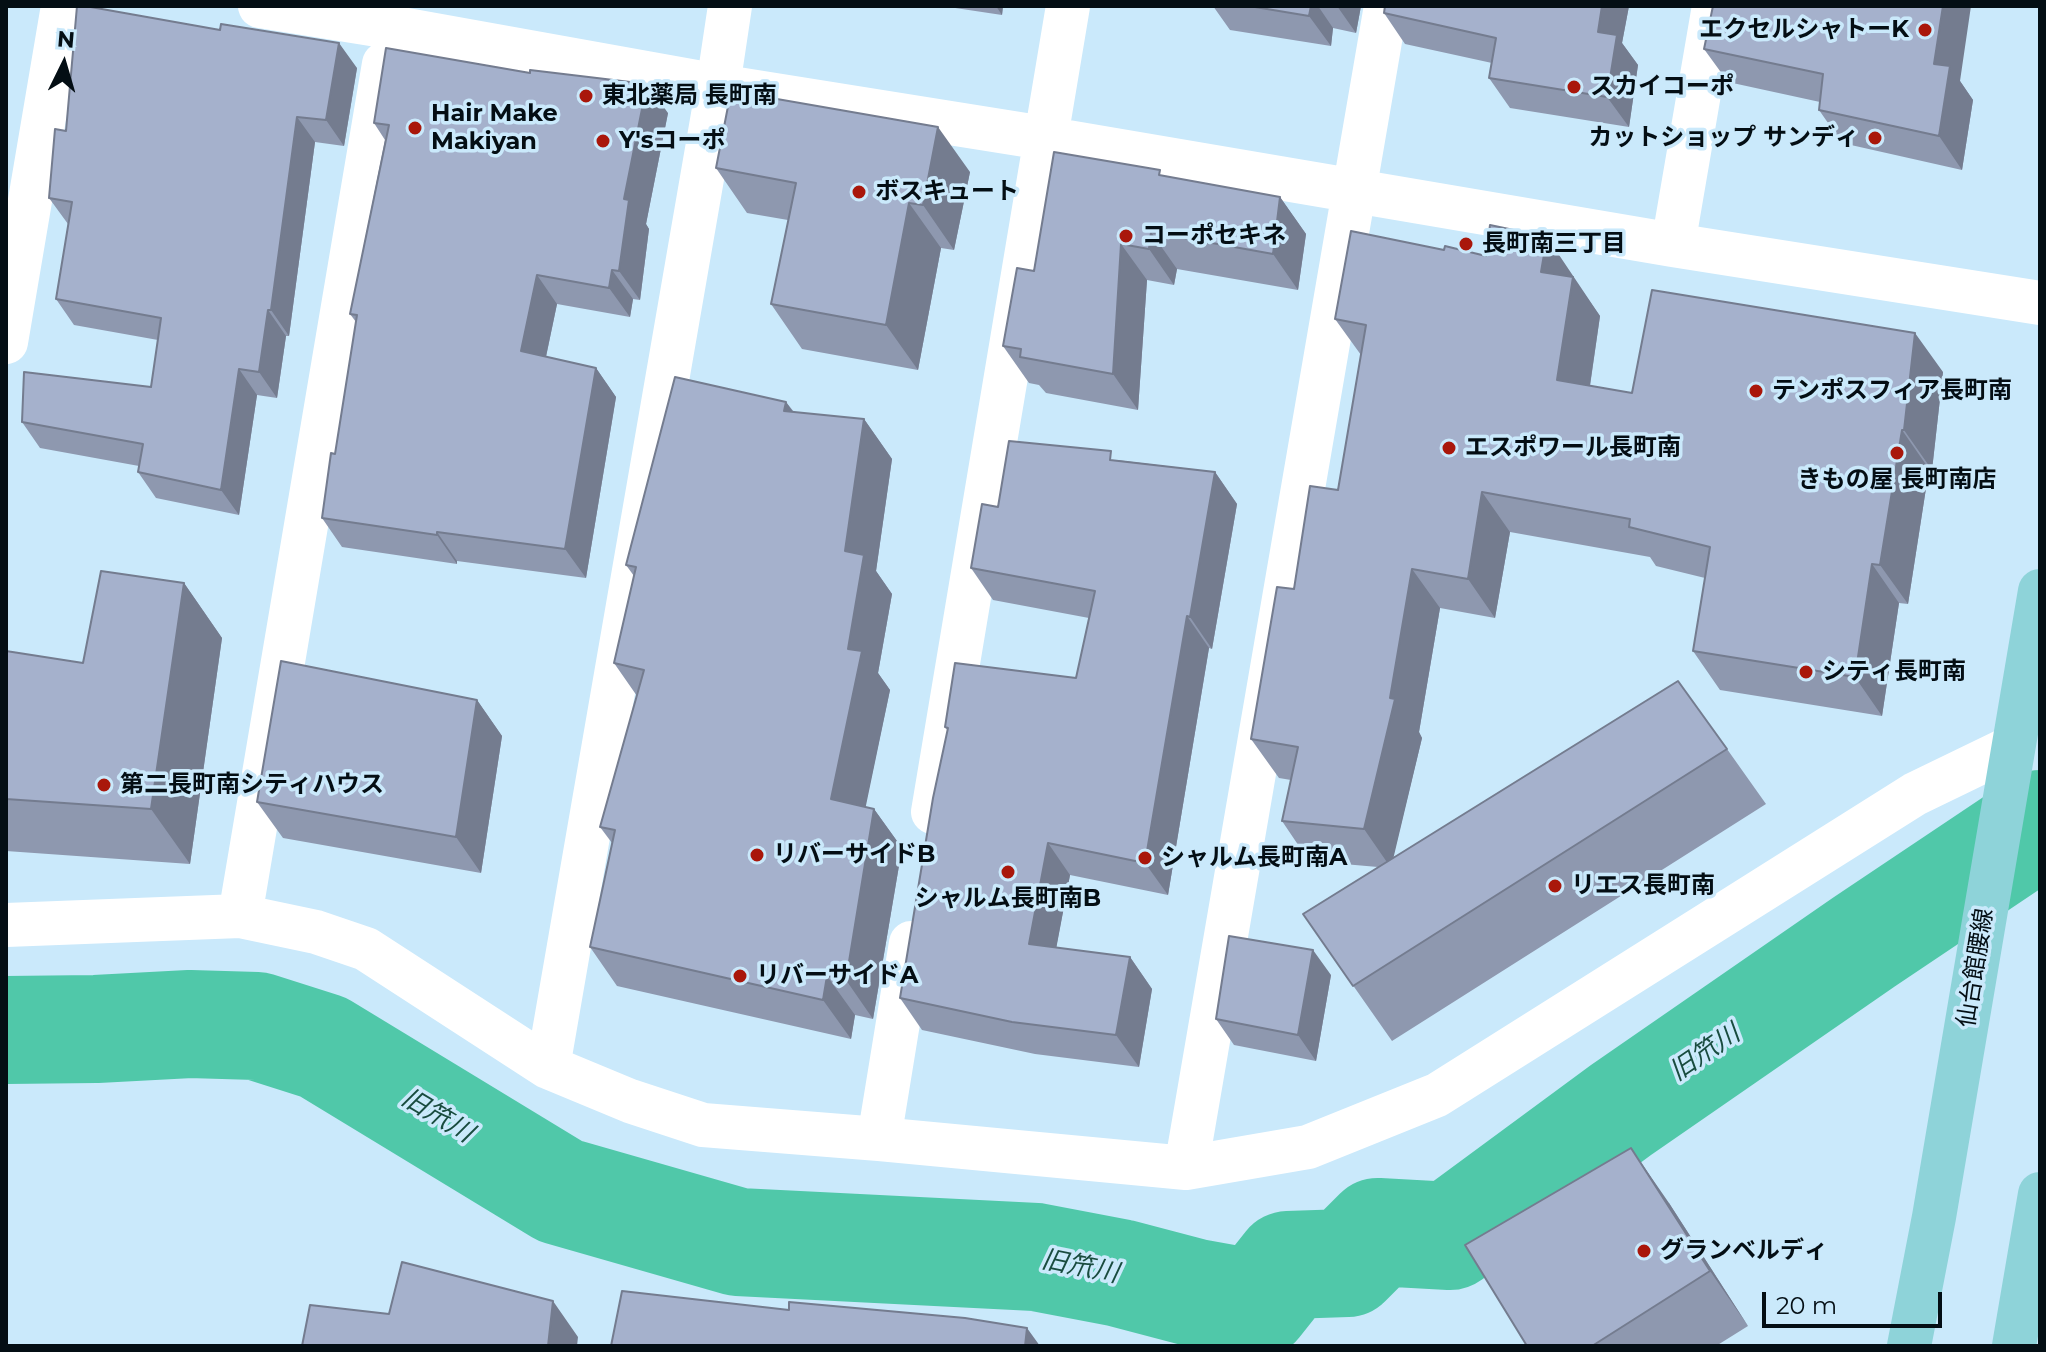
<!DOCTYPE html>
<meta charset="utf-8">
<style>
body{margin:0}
#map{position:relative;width:2046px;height:1352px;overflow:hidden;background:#cae9fb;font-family:Montserrat,sans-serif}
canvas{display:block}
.frame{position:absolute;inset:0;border:8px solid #040e14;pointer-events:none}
.north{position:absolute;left:24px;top:24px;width:80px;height:80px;-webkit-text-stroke:6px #cae9fb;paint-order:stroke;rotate:5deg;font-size:22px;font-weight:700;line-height:32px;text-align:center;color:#040e14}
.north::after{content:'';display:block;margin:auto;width:28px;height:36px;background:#040e14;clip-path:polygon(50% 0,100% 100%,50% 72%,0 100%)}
.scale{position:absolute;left:1762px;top:1292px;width:180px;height:36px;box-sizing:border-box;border:4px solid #040e14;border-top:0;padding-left:10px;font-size:24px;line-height:28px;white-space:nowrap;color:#040e14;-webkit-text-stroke:6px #cae9fb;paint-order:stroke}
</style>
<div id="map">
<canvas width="2046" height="1352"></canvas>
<div class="frame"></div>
<div class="north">N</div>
<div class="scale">20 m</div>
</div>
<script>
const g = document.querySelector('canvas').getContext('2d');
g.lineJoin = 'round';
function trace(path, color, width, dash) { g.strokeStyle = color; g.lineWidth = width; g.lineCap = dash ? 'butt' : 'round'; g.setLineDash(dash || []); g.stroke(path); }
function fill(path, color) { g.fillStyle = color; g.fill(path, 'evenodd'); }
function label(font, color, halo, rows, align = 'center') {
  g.font = font + ' Montserrat,"Noto Sans JP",sans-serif'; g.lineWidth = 7; g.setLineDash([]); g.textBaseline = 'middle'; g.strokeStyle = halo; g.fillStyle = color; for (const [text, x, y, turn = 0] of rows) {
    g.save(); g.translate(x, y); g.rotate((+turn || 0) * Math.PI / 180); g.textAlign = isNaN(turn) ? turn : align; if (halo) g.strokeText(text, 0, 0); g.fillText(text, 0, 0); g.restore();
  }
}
trace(new Path2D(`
 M6,1030l90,-1 94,-5 67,2 66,21 237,144 178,51 298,15 84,16 76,20 61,11 31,-39 59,-2 31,-31 72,4 171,-126 243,-168 176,-118`), '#50c8a9', 108);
trace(new Path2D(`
 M260,6l130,21 328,59 326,52 629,107 367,58
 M1673,245l41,-239
 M6,342l57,-336
 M933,812l135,-806
 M240,916l144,-852
 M6,925l234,-9 76,16 50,17 182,118 82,34 73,24 176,14 307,29 122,-21 129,-52 478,-301 97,-47
 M548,1067l170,-981 12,-80
 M879,1139l32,-196
 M1186,1168l200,-1162`), '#fff', 44);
trace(new Path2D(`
 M1909,1346l25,-129 106,-626
 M2014,1346l26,-152`), '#8ed3d9', 44);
fill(new Path2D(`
 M942,6h61l-1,9z
 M1213,6h148l-5,27 -23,-5 -2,18 -101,-16z
 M1385,6h244l-7,37 16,22 -9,62 -119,-19 -21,-30 3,-15 -87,-19 -21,-31z
 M220,30l137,38 -13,78 -29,-4 -26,194h-3l-9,62 -20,-3 -18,120 -83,-17 -18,-26 1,-6 -99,-18 -18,-26 129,-35 7,-47 -84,-15 -18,-26 12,-75 -19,-26 17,-67z
 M1704,49l256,32 13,19 -11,70 -120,-27 -23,-33 1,-8 -92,-20z
 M668,113l-22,111 3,5 -9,71 -7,-1 -3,18 -73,-13 -11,53 50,11 20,29 -30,181 -129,-17v3l-115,-17 -20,-29 13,-64 21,-132 -6,-8 35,-174 -11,-17z
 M716,168l254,4 -16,78 -13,-2 -23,122 -116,-21 -31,-45 17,-84 -41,-7z
 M1164,176l116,21 26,37 -8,56 -121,-21 -3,16 -27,-5 -9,130 -92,-17 -7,-8 -10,-2 -26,-37 31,-75z
 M1574,277v2l26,37 -10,70 42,7 311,-21 -11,98 -3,-1 -21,135 -9,-1 -17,113 -162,-26 -27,-39 12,-73 -49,-12 -6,-9 -140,-25 -15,86 -55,-10 -21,124 3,6 -29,119 334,-108 39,55 -374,237 -89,-127 75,-47 -69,-6 -27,-40 9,-41 -12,-2 -28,-39 43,-150 44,-99 23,-135 -26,-36z
 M786,402l8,10 70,7 28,40 -16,112 16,23 -14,79 12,17 -25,117 9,2 28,39 -29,171 -18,-4 -4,24 -234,-53 -27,-39 22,-104 -12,-16 37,-131 -23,-33 20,-87 -8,-11z
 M1117,460l98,12 22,32 -25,145 -3,-1 -41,247 -98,-20 -14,73 74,9 22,32 -13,78 -104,-13 -113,-24 -22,-32 48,-267 -3,-4 131,-49 13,-60 -96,-18 -22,-32 27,-61z
 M184,583l38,55 -32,226 -184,-13v-200l77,12z
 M477,700l25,36 -21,137 -198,-35 -26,-36z
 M1331,975l-15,86 -82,-16 -18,-26z
 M1669,1203l79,123 -32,20h-189z`), '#8e98af');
fill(new Path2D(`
 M996,6h7l-1,9z
 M1311,6h7l15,22 -2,18 -22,-30z
 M1337,6h24l-5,27z
 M1602,6h27l-7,37 16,22 -9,62 -22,-30 -9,-65z
 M1943,6h28l-11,75 13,19 -11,70 -23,-34 -5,-72z
 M339,43l18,25 -13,78 -18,-26z
 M647,84l21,29 -22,111 3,5 -9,71 -21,-29 5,-72z
 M297,117l18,25 -26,194 -18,-26z
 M938,127l32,45 -16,78 -31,-45z
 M1280,197l26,37 -8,56 -25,-36z
 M909,203l32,45 -23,122 -32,-45z
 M1151,232l26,37 -3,16 -25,-36z
 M1547,237l53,79 -15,103 -28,-39 -16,-108z
 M1121,244l26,36 -9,130 -25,-36z
 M612,270l21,29 -3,18 -21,-29z
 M537,275l20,29 -16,76 -20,-29z
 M268,310l18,26 -9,62 -18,-26z
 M1915,333l28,39 -11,98 -28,-40z
 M596,368l20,29 -30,181 -21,-29z
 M239,369l18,26 -18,120 -18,-25z
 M786,402l28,39 -30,-30z
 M864,419l28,40 -16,112 16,23 -14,79 12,17 -31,149 -28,-40 17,-150 -3,-98z
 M1902,430l27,39 -21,135 -28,-39z
 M1215,472l22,32 -25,145 -22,-32z
 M1482,492l28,40 -15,86 -27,-39z
 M437,532l20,29v3l-20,-29z
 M1872,564l27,39 -17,113 -27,-39z
 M1412,569l28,39 -21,124 3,6 -31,130 -27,-39 26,-131z
 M184,583l38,55 -32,226 -39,-55z
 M1187,616l22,32 -41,247 -23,-32z
 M477,700l25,36 -21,137 -25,-36z
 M874,809l28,39 -29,171 -27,-39z
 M1048,843l22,32 -19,101 -22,-32z
 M1313,950l18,25 -15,86 -18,-26z
 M1130,957l22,32 -13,78 -23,-32z
 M827,976l28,39 -4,24 -28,-39z
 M1631,1148l38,55 79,123 -38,-55z
 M553,1301l25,36 -1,9h-29z
 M1027,1328l13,18h-15z`), '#747c8f');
const building = new Path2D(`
 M77,6h8l135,24 1,-6 118,19 -13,77 -29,-3 -26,193h-3l-9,62 -20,-3 -18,121 -83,-18 5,-28 -121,-22 2,-50 127,15 10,-69 -105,-19 16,-97 -23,-4 6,-69 11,2z
 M1249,6h62l-2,10z
 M1385,6h217l-4,26 19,3 -10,62 -118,-19 7,-40 -112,-25z
 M1713,6h230l-9,58 16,2 -11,70 -120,-26 4,-36 -119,-25z
 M386,48l144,25v-3l117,14 -23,115 5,1 -10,71 -7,-1 -3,18 -72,-13 -16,76 75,17 -31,181 -128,-17v3l-115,-17 9,-65 4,1 22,-139 -7,-1 39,-189 -15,-2z
 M731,91l207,36 -15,78 -14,-2 -23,122 -115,-21 25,-121 -80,-15z
 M1054,152l106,18 -1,5 121,22 -7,57 -122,-22 -2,17 -28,-5 -8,130 -93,-17 1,-8 -18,-3 14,-78 17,3z
 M1490,225l57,12 -6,35 32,5 -16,103 75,13 20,-103 263,43 -11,97h-2l-22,135 -8,-1 -17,113 -162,-26 17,-104 -81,-20 1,-8 -148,-27 -14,87 -56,-10 -22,129 5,1 -31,130 -82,-8 16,-74 -47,-8 26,-152 17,2 16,-103 28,4 28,-165 -31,-6 16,-88 93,19 1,-4 41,10z
 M675,377l111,25 -2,9 80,8 -19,132 19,4 -16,94 14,2 -31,148 43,10 -28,171 -19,-4 -4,24 -233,-53 25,-117 -15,-3 44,-157 -30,-7 22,-96 -10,-2z
 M1009,441l102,10 -1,9 105,12 -25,145 -3,-1 -42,247 -97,-20 -19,101 101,13 -14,78 -104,-13 -112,-24 33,-200 15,-70 -3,-1 10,-64 121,15 19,-87 -124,-23 11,-64 16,3z
 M101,571l83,12 -33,226 -145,-10v-148l77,12z
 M281,661l196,39 -21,137 -199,-35z
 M1678,681l49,68 -374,237 -50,-72z
 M1229,936l84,14 -15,85 -82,-16z
 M1631,1148l79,123 -118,75h-65l-62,-101z
 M402,1262l151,39 -5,45h-246l8,-41 79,9z
 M622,1291l167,19v-8l176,16 62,10 -2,18h-414z`);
fill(building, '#a5b1cc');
trace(building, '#747c8f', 2);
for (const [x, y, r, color] of [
 [1925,30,8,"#a9170b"],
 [1574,87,8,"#a9170b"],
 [586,96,8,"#a9170b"],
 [415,128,8,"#a9170b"],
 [1875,138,8,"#a9170b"],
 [603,141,8,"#a9170b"],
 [859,192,8,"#a9170b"],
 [1126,236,8,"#a9170b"],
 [1466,244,8,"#a9170b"],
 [1756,391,8,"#a9170b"],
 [1449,448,8,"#a9170b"],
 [1897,453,8,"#a9170b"],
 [1806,672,8,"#a9170b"],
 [104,785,8,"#a9170b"],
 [757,855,8,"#a9170b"],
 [1145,858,8,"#a9170b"],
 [1008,872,8,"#a9170b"],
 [1555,886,8,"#a9170b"],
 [740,976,8,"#a9170b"],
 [1644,1251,8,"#a9170b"]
]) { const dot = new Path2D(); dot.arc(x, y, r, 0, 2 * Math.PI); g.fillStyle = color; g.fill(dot); trace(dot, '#cae9fb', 3); }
label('bold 24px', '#040e14', '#cae9fb', [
 ["エクセルシャトーK",1909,30,"right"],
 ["スカイコーポ",1590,87],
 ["東北薬局 長町南",602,96],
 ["Hair Make",431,114],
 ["Makiyan",431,142],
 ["カットショップ サンディ",1859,138,"right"],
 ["Y'sコーポ",619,141],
 ["ボスキュート",875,192],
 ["コーポセキネ",1142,236],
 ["長町南三丁目",1482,244],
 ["テンポスフィア長町南",1772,391],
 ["エスポワール長町南",1465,448],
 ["きもの屋 長町南店",1897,480,"center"],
 ["シティ長町南",1822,672],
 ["第二長町南シティハウス",120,785],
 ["リバーサイドB",773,855],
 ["シャルム長町南A",1161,858],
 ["リエス長町南",1571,886],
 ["シャルム長町南B",1008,899,"center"],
 ["リバーサイドA",756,976],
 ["グランベルディ",1660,1251]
], 'left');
label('24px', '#040e14', '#cae9fb', [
 ["仙台館腰線",1976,968,-81]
]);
label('italic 26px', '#194c3f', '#cae9fb', [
 ["旧笊川",1705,1053,-34],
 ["旧笊川",437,1116,31],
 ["旧笊川",1080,1267,11]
]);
</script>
